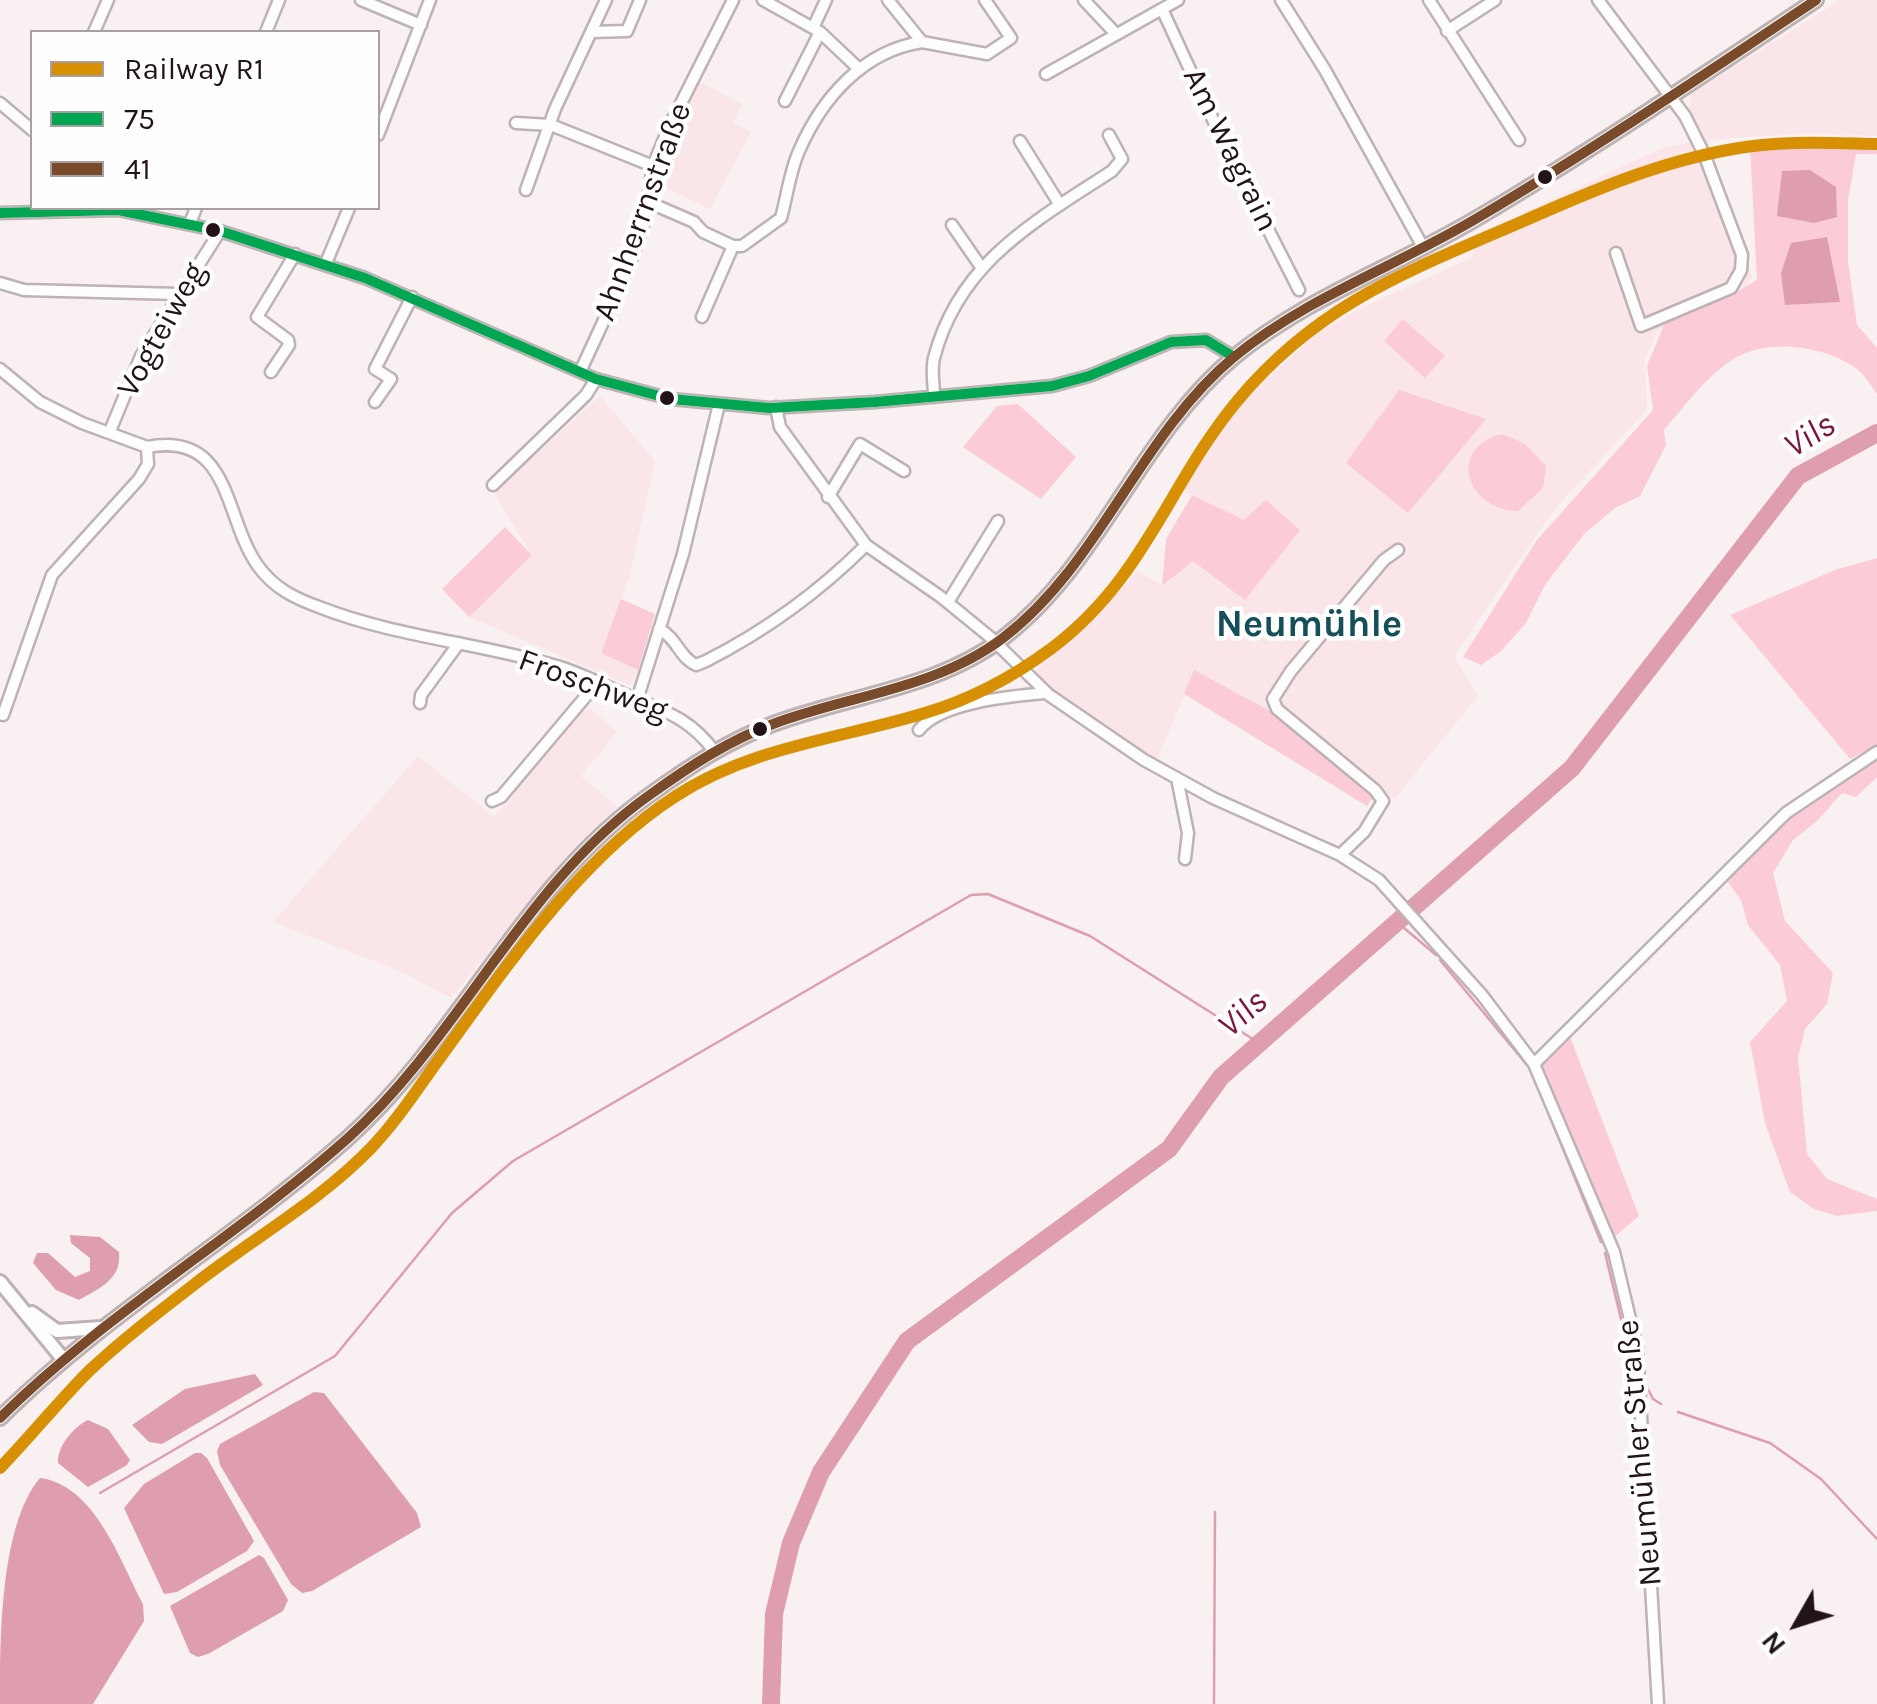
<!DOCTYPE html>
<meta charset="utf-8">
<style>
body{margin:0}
#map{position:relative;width:1877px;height:1704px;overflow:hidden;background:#f9f0f2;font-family:Karla,sans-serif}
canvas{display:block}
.legend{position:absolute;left:30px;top:30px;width:350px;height:180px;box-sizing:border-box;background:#fefefe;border:2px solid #a6a0a2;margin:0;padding:12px 18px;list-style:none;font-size:30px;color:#211317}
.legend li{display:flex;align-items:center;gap:20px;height:50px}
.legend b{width:50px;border:2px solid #a6a0a2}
.north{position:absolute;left:1747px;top:1574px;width:100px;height:100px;-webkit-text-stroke:8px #fefefe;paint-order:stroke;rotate:231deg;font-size:28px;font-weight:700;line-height:40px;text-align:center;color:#211317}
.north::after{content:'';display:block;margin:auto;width:35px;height:45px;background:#211317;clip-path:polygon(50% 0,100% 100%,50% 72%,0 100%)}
</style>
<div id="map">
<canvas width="1877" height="1704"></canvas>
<ul class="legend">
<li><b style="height:12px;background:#d79003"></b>Railway R1</li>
<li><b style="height:12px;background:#00a651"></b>75</li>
<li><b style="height:12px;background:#7a4b2a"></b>41</li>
</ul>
<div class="north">N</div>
</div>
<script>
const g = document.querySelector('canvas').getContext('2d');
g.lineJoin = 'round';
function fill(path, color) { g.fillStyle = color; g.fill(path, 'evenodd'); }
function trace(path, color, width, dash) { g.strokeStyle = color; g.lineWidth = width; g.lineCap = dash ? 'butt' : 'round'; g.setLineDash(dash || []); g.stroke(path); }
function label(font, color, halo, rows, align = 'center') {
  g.font = font + ' Karla,sans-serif'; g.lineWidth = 9; g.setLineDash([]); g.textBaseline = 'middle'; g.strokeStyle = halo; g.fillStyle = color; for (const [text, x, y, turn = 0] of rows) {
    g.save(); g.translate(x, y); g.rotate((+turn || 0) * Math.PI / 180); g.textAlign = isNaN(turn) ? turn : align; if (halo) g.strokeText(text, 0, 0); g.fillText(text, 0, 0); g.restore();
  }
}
fill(new Path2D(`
 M1840,0h37v136l-68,-3 -101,7 44,137 -12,16 -83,37 -12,30 2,49 -93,101 -100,146 24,40 -83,102 -22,-1 -101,-85 -77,-41 -39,90 -82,-54 -41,-34 68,-62 37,-40 25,15 30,-26 52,39 54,-69 -55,-10 -60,-29 24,-45 29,-40 83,-75 47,-26 104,-47 11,-26 180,-84 41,-8 -14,-32 2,-14z
 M700,82l42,22 -9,19 18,9 -41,77 -45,-22 -6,-25z
 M600,396l55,65 -26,117 -28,74 37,18 -8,15 -161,-68 63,-62 -38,-62z
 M586,705l31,27 -36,44 36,31 -50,48 -116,143 -51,-27 -127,-49 145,-166 76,61z`), '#fae5e9');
fill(new Path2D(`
 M1777,141h100v13h-21l-8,46v61l9,64 20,23v46c-6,-8 -12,-19 -20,-25 -31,-23 -86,-31 -120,-12 -30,17 -51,48 -73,73l2,15 -26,51 -25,12 -31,26 -39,51 -19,38 -26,29 -19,13 -18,-8 74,-117 116,-130 -6,-44 19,-46 67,-26 24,-14 -7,-134z
 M1403,319l42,37 -20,22 -41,-37z
 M1399,390l87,29 -78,94 -62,-50z
 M1018,404l58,53 -35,42 -78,-52 34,-41z
 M1502,434l23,10 21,22 -3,22 -25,23c-50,-1 -73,-62 -16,-77z
 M1192,495l52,25 22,-20 34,30 -55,70 -52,-39 -31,25 4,-47z
 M505,527l27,28 -63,62 -27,-28z
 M1877,558v187l-27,14 -120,-144 105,-45z
 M621,599l34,15 -17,56 -37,-17z
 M1194,670l78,42 101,85 -6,9 -183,-112z
 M1877,758v19l-21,20 -14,-4 -25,28 -24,19 -20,33 12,48 48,52 -6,31 -22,25 -7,28 9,97 20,25 50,20v12l-40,5 -23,-7 -24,-17 -25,-69 -15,-81 37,-41 -7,-36 -32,-40 -7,-25 -13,-18c39,-55 91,-91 149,-124z
 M1570,1037l69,179 -25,21 -72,-173z`), '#fbccd8');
fill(new Path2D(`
 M1810,170l26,17 1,30 -23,6 -37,-7 5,-45z
 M1827,237l13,65 -55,3 -4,-32 10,-30z
 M70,1235l30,2 19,15c3,27 -19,36 -40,48l-23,-10 -23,-27 4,-10h11l27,24 15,-6v-13l-19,-15z
 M255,1374l8,11 -101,59 -13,-2 -17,-17 53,-36z
 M314,1392l10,1 93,120 4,14 -109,64 -10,2 -11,-9 -71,-119 -3,-14 3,-7z
 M88,1420l20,9 22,31 -3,5 -39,22 -30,-24c-1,-16 15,-36 30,-43z
 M195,1453h6l6,5 47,83 -7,10 -70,41 -13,2 -40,-86 20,-24z
 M40,1478c55,7 80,83 103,126l1,17 -51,83h-93c0,-65 0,-179 40,-226z
 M259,1555l5,3 24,42 -5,11 -75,43 -10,3 -8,-4 -20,-47z`), '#de9eb0');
trace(new Path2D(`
 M1397,922l39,33
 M1440,960l87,105
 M1532,1073l69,169
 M1605,1253l24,99
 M1647,1387l6,12 8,5
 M1678,1412l92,31 51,36 56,60
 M100,1493l235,-137 117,-143 61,-52 458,-266 17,-1 102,42 169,107
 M1214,1704l1,-192`), '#de9eb0', 2.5);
trace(new Path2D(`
 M771,1704l3,-90 17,-71 30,-71 86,-131 262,-192 52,-72 351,-309 226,-292 79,-43`), '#de9eb0', 18);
const minor = new Path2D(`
 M361,0l60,25
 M763,0l57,32 38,36
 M888,0l34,42 65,12 24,-16 -26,-38
 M1084,0l32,34
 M1281,0l44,70 98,177
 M1429,0l90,140
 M1598,0l87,116 19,38 38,101 -1,15 -10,18 -90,38 -25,-73
 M1162,9l59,128 78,153
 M813,28l13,-28
 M1447,31l48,-31
 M94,32l14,-32
 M266,32l13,-32
 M591,32l15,-32
 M1046,74l132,-74
 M785,101l35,-69
 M0,103l32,27
 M516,123l35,2 102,41
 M378,135l52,-135
 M1020,141l40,64
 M526,190l29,-81 36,-77 36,-1 13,-31
 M648,202l46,20 9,10 30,14h9l39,-28c6,-22 9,-47 18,-67 23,-53 64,-100 123,-109
 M0,213l118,-3 102,21 145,47 231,101 75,20 98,9 106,-6 177,-16 37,-10 82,-34 35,-2 28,17
 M190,223l6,-15
 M952,225l29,42
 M326,263l23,-55
 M0,283l24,7 154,4
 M702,317l31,-71
 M0,369l40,33 42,21 65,24
 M271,372l18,-27 -1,-5 -31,-23 38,-63
 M580,372l49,-106 15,-43 9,-57 16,-39 64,-127
 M934,397c0,-12 -3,-27 0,-39 25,-96 100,-136 178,-187l10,-12 -13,-24
 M375,402l16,-23 -16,-10 37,-72
 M776,407l4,20 86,118 75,52 49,40 59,58 95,65 69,38 127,57 39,25 103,115 52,69 80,188 23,96 21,356
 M110,431l31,-75 79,-125
 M147,447c85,-16 76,70 111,119 16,22 36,32 61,41 79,31 164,36 244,61 21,7 42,18 63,27 37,16 63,22 88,56
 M493,485l93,-90 10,-16
 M828,497l32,-53 44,27
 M948,602l50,-81
 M659,629c18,9 20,28 37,36l10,-4c61,-31 112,-68 160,-116
 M637,700l46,-146 36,-150
 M420,703l1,-8 38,-52
 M3,715l49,-140 87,-96 9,-15 -1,-17
 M919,730c21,-28 93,-34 127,-37
 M1177,778l11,55 -3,26
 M492,801l9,-4 96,-114
 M1340,855l24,-23 19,-31 -8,-11 -98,-81 -4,-10 18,-28 93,-111 14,-10
 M1534,1064l252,-251 91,-61`);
const major = new Path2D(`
 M0,1282l63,77
 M32,1313l25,18 44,-3
 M0,1418c106,-105 237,-181 348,-280 114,-103 176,-255 303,-344 39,-28 77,-53 122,-70 77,-29 163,-35 230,-86 98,-75 136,-202 231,-281 73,-60 165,-92 245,-140 115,-68 226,-143 337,-217`);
trace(minor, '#bdb2b4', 15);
trace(major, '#bdb2b4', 18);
trace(minor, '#fefdfd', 10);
trace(major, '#fefdfd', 12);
trace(new Path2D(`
 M0,213l118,-3 102,21 145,47 231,101 75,20 98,9 106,-6 177,-16 37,-10 82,-34 35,-2 28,17`), '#00a651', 10);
trace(new Path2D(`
 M0,1418c106,-105 237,-181 348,-280 114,-103 176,-255 303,-344 39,-28 77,-53 122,-70 77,-29 163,-35 230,-86 98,-75 136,-202 231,-281 73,-60 165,-92 245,-140 115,-68 226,-143 337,-217`), '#7a4b2a', 10);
trace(new Path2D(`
 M0,1468c30,-31 58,-66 89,-97 32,-30 67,-57 102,-84 59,-47 128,-85 180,-139 25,-26 45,-57 66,-86 67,-92 142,-204 239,-266 77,-50 164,-57 249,-83 47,-14 88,-36 127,-65 94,-71 116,-164 186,-248 80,-96 170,-129 281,-177 70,-31 139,-61 214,-74 48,-9 96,-6 144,-5`), '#d79003', 12);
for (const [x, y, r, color] of [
 [1545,177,9,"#211317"],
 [213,230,9,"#211317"],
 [667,398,9,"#211317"],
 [760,729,9,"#211317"]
]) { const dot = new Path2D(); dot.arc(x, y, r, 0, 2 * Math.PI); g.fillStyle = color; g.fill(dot); trace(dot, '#fefefe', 4); }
label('32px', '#211317', '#fefefe', [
 ["Am Wagrain",1230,150,64],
 ["Ahnherrnstraße",643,212,-70],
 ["Vogteiweg",162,330,-61],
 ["Froschweg",593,686,20],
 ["Neumühler Straße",1640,1453,-95]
]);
label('italic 35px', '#7c143f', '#fefefe', [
 ["Vils",1810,436,-32],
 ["Vils",1243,1014,-41]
]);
label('bold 38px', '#154f59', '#fefefe', [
 ["Neumühle",1309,625]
]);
</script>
